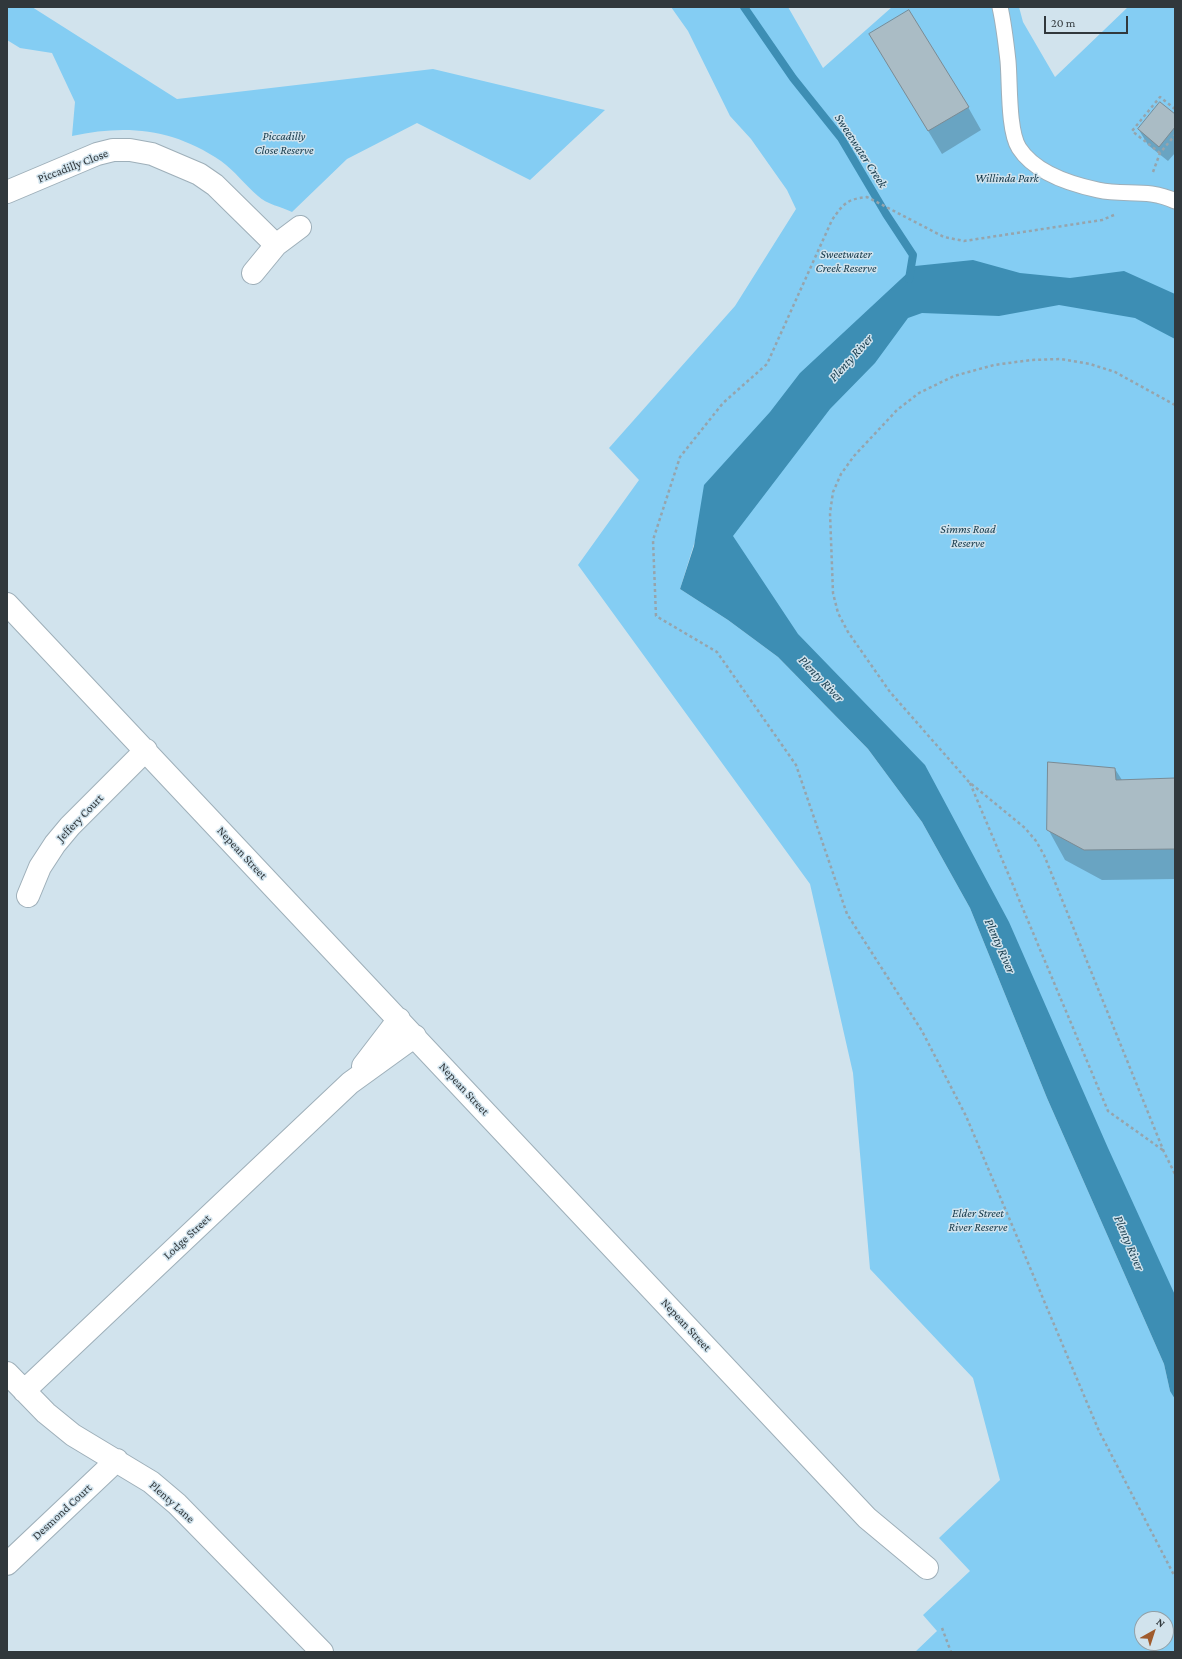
<!DOCTYPE html>
<style>
body{margin:0}
#map{position:relative;width:1182px;height:1659px;overflow:hidden;background:#d1e3ed;font-family:"Crimson Pro",serif}
canvas{display:block}
.frame{position:absolute;inset:0;border:8px solid #31383c;pointer-events:none}
.north{position:absolute;left:1134px;top:1611px;width:40px;height:40px;box-sizing:border-box;background:#d1e3ed;border:1px solid #919fa6;border-radius:50%;rotate:39deg;font-size:11px;font-weight:700;line-height:16px;text-align:center;color:#31383c}
.north::after{content:'';display:block;margin:auto;width:14px;height:18px;background:#9f5b2d;clip-path:polygon(50% 0,100% 100%,50% 72%,0 100%)}
.scale{position:absolute;left:1044px;top:16px;width:84px;height:18px;box-sizing:border-box;border:2px solid #31383c;border-top:0;padding-left:5px;font-size:12px;line-height:14px;white-space:nowrap;color:#31383c;-webkit-text-stroke:3px #d1e3ed;paint-order:stroke}
</style>
<div id="map">
<canvas width="1182" height="1659"></canvas>
<div class="frame"></div>
<div class="north">N</div>
<div class="scale">20 m</div>
</div>
<script>
const g = document.querySelector('canvas').getContext('2d');
g.lineJoin = 'round';
function fill(path, color) { g.fillStyle = color; g.fill(path, 'evenodd'); }
function trace(path, color, width, dash) { g.strokeStyle = color; g.lineWidth = width; g.lineCap = dash ? 'butt' : 'round'; g.setLineDash(dash || []); g.stroke(path); }
function label(font, color, halo, rows, align = 'center') {
  g.font = font + ' "Crimson Pro",serif'; g.lineWidth = 3; g.setLineDash([]); g.textBaseline = 'middle'; g.strokeStyle = halo; g.fillStyle = color; for (const [text, x, y, turn = 0] of rows) {
    g.save(); g.translate(x, y); g.rotate((+turn || 0) * Math.PI / 180); g.textAlign = isNaN(turn) ? turn : align; if (halo) g.strokeText(text, 0, 0); g.fillText(text, 0, 0); g.restore();
  }
}
fill(new Path2D(`
 M7,7h25l145,92 256,-30 172,41 -75,70 -113,-57 -70,36 -55,53c-10,-5 -26,-8 -34,-16 -13,-11 -23,-25 -37,-35 -47,-32 -94,-37 -149,-25l3,-34 -23,-49 -32,-5 -13,-8z
 M671,7h117l35,61 69,-61h127l4,15 32,55 73,-70h47v1342l-247,-544 -233,-264 -15,48 48,31 50,37 90,92 54,73 48,86 77,190 117,266 6,27h5v261h-260l22,-21 -14,-16 47,-44 -31,-33 61,-58 -27,-102 -103,-109 -17,-196 -43,-189 -232,-319 61,-85 -30,-32 126,-142 61,-97 -9,-19 -36,-51 -21,-23 -42,-85zM1142,1619h24v24h-24z`), '#84cdf3');
fill(new Path2D(`
 M973,260l47,13 50,5 54,-7 51,23v45l-40,-21 -76,-13 -60,11 -77,-3 -14,5 -33,45 -45,46 -97,127 65,98 127,131 84,157 99,226 67,147v104l-5,-8 -6,-27 -117,-266 -77,-190 -48,-86 -54,-73 -90,-92 -50,-37 -48,-31 14,-43 10,-61 66,-73 30,-39 115,-107z`), '#3d8eb4');
fill(new Path2D(`
 M870,34l98,73 13,23 -39,24z
 M1175,116v37l-7,8 -20,-16 -9,-15z
 M1115,769l7,11 53,-1v100l-73,1 -37,-20 -17,-31z`), '#0003');
trace(new Path2D(`
 M744,7l49,71 48,60 45,76 27,41 -4,24`), '#3d8eb4', 8);
const building = new Path2D(`
 M909,10l60,97 -41,24 -59,-97z
 M1160,102l15,12v13l-16,20 -21,-18z
 M1048,762l67,6 1,12 59,-2v71l-91,1 -37,-20z`);
fill(building, '#aabcc5');
trace(building, '#7b8b94', 1);
const service = new Path2D(`
 M1000,7c4,18 6,36 8,54 2,22 0,70 11,87 16,25 51,36 79,42 27,6 50,-2 77,11`);
const minor = new Path2D(`
 M7,192l90,-38 16,-4h17l22,4 47,20 16,11 61,60
 M253,273l23,-28 24,-18
 M7,604l860,914 60,50
 M28,896l12,-29 15,-23 15,-18 76,-76
 M363,1066l36,-47
 M7,1373l39,40 27,22 78,47 26,22 145,148
 M24,1391l326,-308 65,-47
 M7,1564l110,-104`);
trace(service, '#9eafb9', 17);
trace(minor, '#9eafb9', 24);
trace(new Path2D(`
 M1160,153l-28,-22 28,-34 15,12
 M1153,172l7,-19 15,-18
 M1114,215l-12,5 -138,21 -20,-4 -77,-40c-20,2 -24,7 -35,23l-65,144 -44,39 -43,54 -27,83 3,76 61,36 79,113 51,149 75,117 44,85 133,315 76,146
 M1175,405l-60,-33 -25,-8 -29,-5 -30,1 -37,5 -40,11 -35,17 -22,17 -43,46 -13,18 -8,18 -3,21 3,80 5,20 10,19 42,60 79,90 56,46 11,13 8,14 120,297 11,22
 M970,783l138,328 56,40
 M942,1628l9,24`), '#96a4ac', 2.5, [3, 3]);
trace(service, '#fff', 15);
trace(minor, '#fff', 22);
label('italic 12px', '#133748', '#d1e3ed', [
 ["Piccadilly",284,136],
 ["Close Reserve",284,150],
 ["Willinda Park",1007,178],
 ["Sweetwater",846,254],
 ["Creek Reserve",846,268],
 ["Simms Road",968,529],
 ["Reserve",968,543],
 ["Elder Street",978,1213],
 ["River Reserve",978,1227]
]);
label('12px', '#31383c', '#d1e3ed', [
 ["Piccadilly Close",73,166,-21],
 ["Jeffery Court",80,818,-46],
 ["Nepean Street",242,853,47],
 ["Nepean Street",464,1089,47],
 ["Lodge Street",187,1237,-43],
 ["Nepean Street",686,1325,47],
 ["Plenty Lane",172,1502,42],
 ["Desmond Court",62,1512,-43]
]);
label('italic 13px', '#173b4c', '#d1e3ed', [
 ["Sweetwater Creek",861,151,57],
 ["Plenty River",851,358,-48],
 ["Plenty River",821,679,46],
 ["Plenty River",1000,946,66],
 ["Plenty River",1129,1243,67]
]);
</script>
